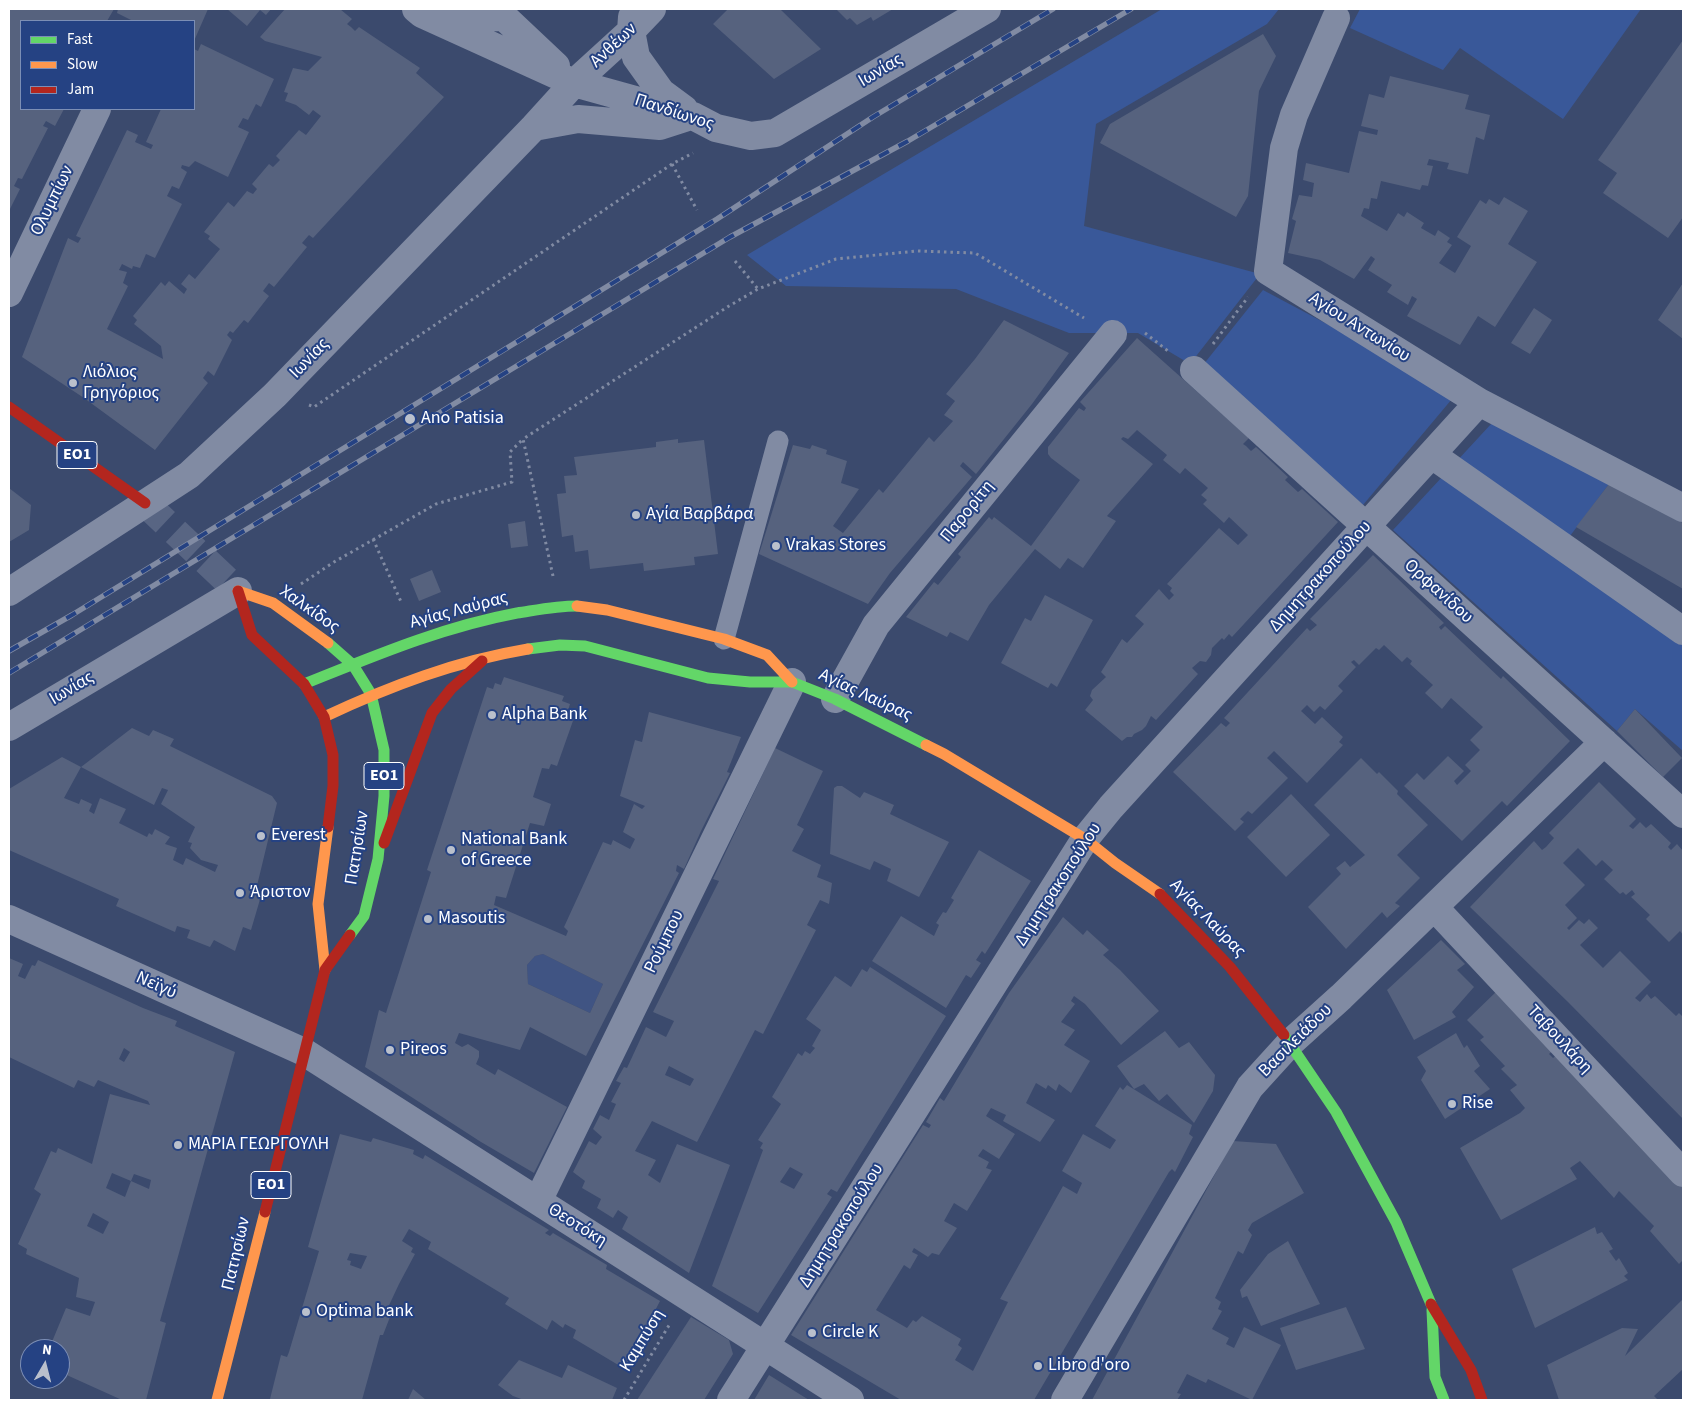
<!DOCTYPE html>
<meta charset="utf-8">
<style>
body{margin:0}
#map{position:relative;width:1692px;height:1409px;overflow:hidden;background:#3b4a6d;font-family:"Source Sans 3",sans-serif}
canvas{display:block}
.frame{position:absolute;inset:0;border:10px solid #fff;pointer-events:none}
.legend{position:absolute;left:20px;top:20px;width:175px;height:90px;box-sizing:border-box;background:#254283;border:1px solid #7c8eb5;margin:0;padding:6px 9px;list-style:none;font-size:15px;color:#fff}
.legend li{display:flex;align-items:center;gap:10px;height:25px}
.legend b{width:25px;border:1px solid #7c8eb5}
.north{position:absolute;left:20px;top:1339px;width:50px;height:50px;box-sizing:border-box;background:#254283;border:1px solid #7c8eb5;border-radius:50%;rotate:8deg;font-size:14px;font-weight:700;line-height:20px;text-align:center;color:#fff}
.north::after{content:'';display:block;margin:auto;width:18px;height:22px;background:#bac0cc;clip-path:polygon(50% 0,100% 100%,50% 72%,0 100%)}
</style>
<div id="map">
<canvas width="1692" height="1409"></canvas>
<div class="frame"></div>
<ul class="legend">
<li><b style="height:6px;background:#63d668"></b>Fast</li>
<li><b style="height:6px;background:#ff974d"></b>Slow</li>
<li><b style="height:6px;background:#b3261e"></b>Jam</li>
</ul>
<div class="north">N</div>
</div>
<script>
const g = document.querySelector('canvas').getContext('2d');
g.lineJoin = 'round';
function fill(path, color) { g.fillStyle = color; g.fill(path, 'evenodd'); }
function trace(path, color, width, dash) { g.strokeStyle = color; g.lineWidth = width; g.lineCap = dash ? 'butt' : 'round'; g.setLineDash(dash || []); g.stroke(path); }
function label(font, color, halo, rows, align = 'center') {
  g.font = font + ' "Source Sans 3",sans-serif'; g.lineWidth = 4; g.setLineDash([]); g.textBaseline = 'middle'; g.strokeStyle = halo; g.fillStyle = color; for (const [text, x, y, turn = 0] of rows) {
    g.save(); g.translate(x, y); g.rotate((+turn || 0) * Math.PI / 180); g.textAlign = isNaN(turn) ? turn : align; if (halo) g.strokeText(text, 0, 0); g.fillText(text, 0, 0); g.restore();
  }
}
fill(new Path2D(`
 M1162,9h117l-12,15 -171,100 -12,102 176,48 -70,90 -52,-31h-69l-113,-44 -170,-3 -39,-31z
 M1360,9h281l-78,110 -103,-71 -17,22 -93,-42z
 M1263,290l194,103 -94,112 -160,-140z
 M1492,423l117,61 -39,52 113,80v135l-48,-42 -18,22 -224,-201z`), '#395899');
fill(new Path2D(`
 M543,954l60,30 -13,29 -62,-29 -1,-19 8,-9z`), '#405483');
fill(new Path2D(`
 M9,9h105l-7,12h-86v88h43l-9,17 -9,-5 -3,5 5,2 -26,51 -4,-1 -4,8 6,3 -11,22z
 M118,9h90l-14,32v-20h-61l-16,-8z
 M227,9h44l-5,6 -6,-5 -13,16z
 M285,9h55l12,10 -5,5 4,3 4,4 4,-4 61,41 -4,5 28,24 -131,141 -4,-3 -7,8 5,4 -33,40 -5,-4 -6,8 6,5 -21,27 -4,-3 -11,13 -3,-2 -3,4 5,5 -18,36 -6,-5 -5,7 5,5 -53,67 -71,-52 -62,-41 46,-119 10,5 3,-5 -5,-2 51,-106 11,5 -3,7 16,7 2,-4 -7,-3 15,-33h33v-60l4,2 3,-7 73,35 -13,28 -5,-3 -8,16 -5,-2 -5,9 11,5 -21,45 -33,-16 -6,6 -7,-2 -1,3 6,4 -8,17 -7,-3 -5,10 15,8 -27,54 -9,-4 -6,14 -7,-2 -1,3 -10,-5 -3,6 8,2 -4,11 5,3 -21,43 56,30 -2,-13 -27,-22 3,-4 -4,-4 28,-34 4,4 4,-5 15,13 3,-5 -6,-5 8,-10 6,5 25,-30 -12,-10 2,-3 -6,-4 24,-30 6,5 13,-16 6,3 4,-5 -5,-5 17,-20 4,3 7,-7 -4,-4 23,-26 7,5 15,-19 -8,-6 -4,5 -13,-10 -11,-4 3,-8 -4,-1 9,-24 15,3 14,-14 -57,-16 -5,-4z
 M728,9h52l41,40 -47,30 -61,-55z
 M836,9h57l-20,12 -2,-4 -14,8 -7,-7 -3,2z
 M1263,34l13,22 -17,35 -11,105 -12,21 -136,-74 10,-19z
 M1683,40v177l-15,21 -65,-45 14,-20 -19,-13z
 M1390,76l79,19 -4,14 25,6 -6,25 -8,-3 -8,37 -21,-5 2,-6 -20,-4 -2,6 6,1 -5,20 -6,-1 -2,5 -39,-9 -4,18 -6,-1 -2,11 -5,-1 -3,8 26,15 11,-18 6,4 3,-5 17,11 -3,5 14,8 3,-6 12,8 -3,4 5,3 -13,18 16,10 16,-27 -14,-9 23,-37 6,4 3,-5 10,6 5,-8 24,14 -20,33 29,18 -42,65 -17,-11 -18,29 -53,-29 10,-17 -5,-3 -4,9 -21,-13 5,-7 -24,-15 7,-11 -4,-3 -17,23 -34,-19 -32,-7 8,-32 -4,-2 7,-24 13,2 2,-14 -11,-3 3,-17 43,10 10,-42 18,4 1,-5 -17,-4 8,-32 15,4z
 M1683,283v56l-25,-19z
 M1534,308l18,12 -22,34 -19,-11z
 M1004,320l65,33 -37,51 -56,70 -13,-12 -3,4 12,11 -82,96 -22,31 -109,-50 34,-109 17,4 2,-4 15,5 -1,4 21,7 -6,22 18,6 -26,37 10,7 36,-44 4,4 46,-56 5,5 19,-21 -9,-6 11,-14 -9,-7 29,-35z
 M1137,338l112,100 -6,6 3,2 5,5 5,-4 32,30 -3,3 13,12 4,-3 36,33 -106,115 -3,-3 -5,6 -2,-2 -10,10 -1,7 -5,7 -6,-1 -8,7 6,6 -42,46 -5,-4 -5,10 -4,4 -8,4 -2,3h-5l-5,4 -37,-31 8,-10 -3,-4 2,-6 14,-13 -5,-5 21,-33 5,4 17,-19 -9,-8 24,-27 10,11 5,-5 -4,-4 2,-3 -5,-4 52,-56 19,17 10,-10 -19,-18 -5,6 -21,-19 4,-4 -6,-5 7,-7 -23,-20 -5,6 -17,-14 4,-5 -30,-25 -9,9 -5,-2 -2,2 32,25 -46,52 9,5 -33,47 -15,-10 -8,11 -25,-20 -46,56 -21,36 -18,-9 -3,5 -41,-20 28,-35 4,3 23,-28 -3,-3 31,-37 3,3 2,-3 37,29 49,-66 -29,-22 -3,-4v-7l31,-39 5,3 2,-3 -6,-6z
 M678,439v4l26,-3 14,114 -24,3 1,8 -51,6 -1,-8 -53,6 -2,-19 -13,2 -2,-17 -11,2 -5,-43 9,-1 -2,-17 13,-1 -3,-18 82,-10v-5z
 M1609,484l74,39v66l-107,-62z
 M9,488l22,17 -2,25 -20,12z
 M525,521l3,25 -17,2 -3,-24z
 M1373,555l71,68 -5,4 2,3 4,-4 56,53 2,-3 67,65 -63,65 -5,-5 -40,40 -58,-55 13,-13 7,7 24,-24 16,15 -10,10 3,4 14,-14 -6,-6 15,-15 -10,-10 13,-13 -32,-29 -9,11 -17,-16 8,-8 -23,-21 2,-3 -5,-4 -5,5 -18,-17 -5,5 -3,-2 -17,17 -5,-5 -3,2 5,5 -18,19 5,5 -18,19 -5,-4 -6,6 -7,-7 -6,6 14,13 7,-7 21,20 -4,5 4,3 -36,38 -33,-32 -7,7 21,20 -36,36 -4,-3 -8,8 4,3 -9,9 -62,-59 48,-49 5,4 4,-4 -6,-5 83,-90 3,3 7,-6 -7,-6z
 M432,570l9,22 -22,9 -9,-22z
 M1045,595l48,25 -36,67 -6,-4 -3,5 -47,-25 24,-45 6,3z
 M504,677l60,19 -2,5 8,3 -3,10 7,4 -17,48 -6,-2 -2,5 -7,-1 -9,29 18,7 -7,22 -14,-3 -24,75 -10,-2 -2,9 72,31 2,-5 -4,-4 39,-85 8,3 2,-5 17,9 5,-10 -12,-7 11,-28 8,5 3,-3 -25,-10 15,-56 7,2 7,-30 92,25 -14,35 3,1 -29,58 -17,38 -7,-4 -1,6 3,2 -93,183 -56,-29 -10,23 -61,-17 -4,10 7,4 6,-3 11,7v6l-3,7 19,11 3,-6 69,38 -33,66 -53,-31 -116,-75 14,-57 7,3 45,-141 -4,-2 60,-183 6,2 2,-6 6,2zM543,954l60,30 -13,29 -62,-29 -1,-19 8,-9z
 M1635,709l47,49 -19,19 -46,-46z
 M132,728l17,8 4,-6 21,9 -4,7 102,50 5,7 -22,91 6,2 -10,34 -8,-3 -8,24 -21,-11 -4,7 -23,-9 3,-8 -13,-4 -2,6 -59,-26 3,-7 -110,-49v-61l53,-32 19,10 -17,31 15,6 2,-5 11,5 -3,7 5,3 6,-16 26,11 -7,14 28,14 2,-4 3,2 3,-6 15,8 -5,7 12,4 -4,12 10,5 3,-7 29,14 3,-7 -17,-5 -11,-12 2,-5 -4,-1 7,-15 -34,-23 7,-14 -6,-2 -8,17 -73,-38z
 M775,748l48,23 -26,54 7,4 -12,22 29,14 -4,12 15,6 -3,21 -9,-4 -13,25 9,5 -53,104 -8,-4 -58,112 -45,-21 -17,30 21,9 -8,15 12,8 17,-39 53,21 -41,108 -67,-44 6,-12 -10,-7 -5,8 -16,-10 4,-9 -19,-11 3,-7 -12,-9 16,-31 7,4 6,-8 -9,-8 7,-14 9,5 7,-16 -5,-2 10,-19 -5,-2 8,-14 3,1 19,-41 20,10 8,-16 -21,-9 66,-131 -6,-2zM669,1066l25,13 -4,7 -25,-11z
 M1361,758l16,16 2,-2 19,19 -1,3 31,31 -31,30 23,23 -25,25 5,3 -13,12 -5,-6 -36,37 -38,-42 33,-33 -5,-6 9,-7 5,6 15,-12 -51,-50z
 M1599,782l37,37 -7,7 4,3 7,-7 6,6 5,-4 20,19 -3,4 3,3 6,-6 6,7v84l-3,-4 -11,11 -23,-23 4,-4 -19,-18 4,-3 -3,-4 -6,5 -3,-3 -3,2 -16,-15 9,-9 -11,-10 -6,6 -18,-18 -15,15 22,22 -20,20 12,13 -10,10 2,2 10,-10 5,4 5,-5 9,9 -18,17 23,23 17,-17 31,31 -16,16 5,4 7,-8 4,5 4,-3 21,20 3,-3 4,4v102l-114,-116 -99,-96 64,-66 8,9 4,-3 8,-9 -5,-5z
 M837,786h5l18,12 4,-6 30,13 -4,9 59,28 -30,55 -32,-16 4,-12 -17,-8 -4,9 -40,-16 4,-66z
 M1291,794l39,41 -44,42 -39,-40z
 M979,850l52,31 -46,73 -3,-3 -6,9 5,3 -10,15 -5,-3 -20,33 -74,-47 29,-45 33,20 5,-11 -3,-2 7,-11 3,1 8,-13 -3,-2z
 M1063,917l20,18 4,-5 22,20 -6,5 17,15 39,41 -38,34 -36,-41 -11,-8 -3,5 4,3 -14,18 14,8 -11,15 26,16 -19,32 -12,-9 -3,7 -8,-6 -2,4 -10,-6 -10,20 29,17 -15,22 -37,-21 3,-6 -15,-7 -5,8 29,18 -16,25 -16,-10 -5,7 11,6 -3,6 6,2 -25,41 -13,-8 -10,18 13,7 -18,27 -7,-2 -4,4 -14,-9 -2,4 6,3 -8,14 -6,-4 -28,45 31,18 6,-8 3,2 6,-6 39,23 -3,6 4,3 -7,12 18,11 35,-69 -8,-3 63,-113 14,8 5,-11 -20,-12 21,-37 27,15 6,-9 -21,-14 25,-39 3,3 4,-5 65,40 -3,9 4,3 -18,35 -3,-3 -3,3 -135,228h-133l-110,-65 132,-210 6,3 2,-3 -5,-3 14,-24 4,3 65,-108z
 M1441,940l24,24 -8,6 17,17 -22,25 4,5 -42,23 -27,-50z
 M9,958l14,6 -5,12 7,3 7,-14 3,1 3,-6 105,48 34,13 -2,5 60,26 -75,269 6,2 -20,77h-24l-62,-28v-23h-11l17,-41 24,8 5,-14 -19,-5 3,-19 -53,-24 1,-5 -9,-5 23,-50 -7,-5 17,-38 5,2 2,-5 34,16 18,-70 40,11 -2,-4 -50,-21 -4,7 -16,-7 -4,8 -65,-31zM124,1048l6,4 -6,10 -5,-3zM112,1173l19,8 3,-7 17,6 -2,9 -18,-8 -6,16 -19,-9zM93,1213l16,9 -6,12 -16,-8z
 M870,967l76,49 -109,176 -6,-3 -4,5 5,3 -74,116 -46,-27 51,-136 -3,-2 3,-5 -5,-3 23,-36 -9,-7 26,-44 4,3 3,-5 5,3 5,-6 -3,-2 9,-16 -15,-11 29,-43 16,11 11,-18 5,3zM790,1167l13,7 -9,15 -14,-7z
 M1499,989l56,59 -6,6 4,4 7,-6 123,128v80l-4,4 -29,-33 4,-5 -35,-35 -5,7 -34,-37 -10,7 7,11 -76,41 -41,-72 60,-35 5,-5 -15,-18 7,-5 -16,-16 4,-3 -25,-26 4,-3 -17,-17z
 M1165,1031l14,17 10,-6 26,33 -2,16 -19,32 -27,-29 -8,7 -15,-17 -10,5 -17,-23z
 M1456,1033l8,15 3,-3 13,21 -6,5 16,18 -45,30 -24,-39 5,-9 -9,-14z
 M340,1134l31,8 2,-4 41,12 -1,4 10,5 2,-4 124,75 -4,3 5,3 3,-3 54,32 -1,4 54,32 -35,68 -52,-31 3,-8 -11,-6 -2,4 -11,-8 -5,10 -42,-26 4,-6 -81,-49 3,-7 -22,-13 -7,12 11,7 -2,4 4,2 -16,30 -15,32 6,1 -7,18h-3l-18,65 -92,-1 11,-44 6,2 2,-5 30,-101 -11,-4zM350,1253l17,3 -6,13 -11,-4 1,-4 -4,-1z
 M1233,1141l43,3 28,49 -52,30 -4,7 4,5 -9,19 -5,-3 -23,47 6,4 -3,7 4,2 -10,18 17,9 -3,6 8,4 10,-21 37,18 -29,55 -44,-21 -2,4 -19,-9 -10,19 4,1 -4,6h-85z
 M1595,1227l2,7 5,-2 11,17 -4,2 7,10 3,-3 9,15 -4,3 4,4 -93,48 -23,-59z
 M1288,1241l32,63 -59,22 -14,-30 -5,2 -2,-8 28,-36z
 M1683,1299v70l-29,27 4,4h-99l-12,-35 75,-37 16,1 -13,27z
 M1346,1307l19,42 -69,21 -16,-42z
 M691,1317l38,23 4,14 -29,46h-67z
 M519,1360l43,18 6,-13 49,23 -5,12h-88l-11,-4 -15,-11z
 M769,1375l40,25h-55z
 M413,1389l13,11h-18z`), '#56627e');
trace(new Path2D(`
 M145,503l93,88`), '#586583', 28, [28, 14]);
trace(new Path2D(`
 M672,164l25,46
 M735,261l23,28
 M1145,333l23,18
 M1213,344l35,-47
 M309,405l5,2 358,-243 21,-11
 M373,539l29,65
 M553,576l-30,-137 206,-133 29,-17 78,-30 81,-8 58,2 109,65
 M301,584l33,-22 102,-58 76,-22 -2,-30 13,-13
 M624,1400l47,-78`), '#818ba3', 3, [2.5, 4]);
trace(new Path2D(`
 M724,639l54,-198`), '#818ba3', 21);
trace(new Path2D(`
 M416,9l6,5 152,69 119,33 23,12 35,8 24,-3 212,-124
 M438,16l11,2 55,-1 52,49
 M632,17l-1,14 5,26 25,35 23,17
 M1336,18l-42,97 -10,33 -16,123 211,131 204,106
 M534,127l44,-8 82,7 31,-10
 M9,293l88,-184
 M1194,370l489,444
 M1432,455l251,176
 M9,592l180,-117 86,-80 259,-268 40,-44 57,-52 21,-22
 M835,699l41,-74 237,-291
 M9,727l229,-136
 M1434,907l249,266
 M9,919l295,133 546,348
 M538,1201l254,-519
 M731,1400l354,-561 26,-32 368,-405
 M1065,1400l185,-313 40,-44 51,-46 263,-255`), '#818ba3', 28);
trace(new Path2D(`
 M328,643l25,22 18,29 13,56v46l-6,63 -14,57 -14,19
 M528,649l32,-4 25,1 123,32 42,4h42l43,17 91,46
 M304,684c70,-28 138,-57 213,-71 20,-3 39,-7 60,-7
 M1284,1035l52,77 60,110 35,82
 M1432,1310l3,67 9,23`), '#63d668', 11);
trace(new Path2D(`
 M238,591l35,12 55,40
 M577,606l30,4 117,29 43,16 25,27
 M324,717c66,-31 132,-56 204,-68
 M926,745l18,9 141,85 30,24 45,31
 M325,970l-7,-66 10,-77
 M217,1400l48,-188`), '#ff974d', 11);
trace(new Path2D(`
 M9,407l136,96
 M238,591l14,44 52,49 20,33 9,38v31l-5,41
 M384,843l48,-130 19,-24 31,-28
 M1160,894l70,73 54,68
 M265,1212l60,-242 25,-35
 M1431,1304l40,66 11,30`), '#b3261e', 11);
const rail = new Path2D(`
 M9,651l63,-36 645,-396 156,-102 180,-108
 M9,673l721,-436 178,-96 223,-132`);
trace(rail, '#818ba3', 5.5);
trace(rail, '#254283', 4, [11]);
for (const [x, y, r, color] of [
 [73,383,5,"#bac0cc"],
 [410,419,6,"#bac0cc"],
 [636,515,5,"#bac0cc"],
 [776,546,5,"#bac0cc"],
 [492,715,5,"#bac0cc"],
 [261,836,5,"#bac0cc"],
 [451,850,5,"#bac0cc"],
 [240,893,5,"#bac0cc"],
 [428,919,5,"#bac0cc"],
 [390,1050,5,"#bac0cc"],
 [1452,1104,5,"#bac0cc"],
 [178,1145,5,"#bac0cc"],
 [306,1312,5,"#bac0cc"],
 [812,1333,5,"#bac0cc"],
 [1038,1366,5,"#bac0cc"]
]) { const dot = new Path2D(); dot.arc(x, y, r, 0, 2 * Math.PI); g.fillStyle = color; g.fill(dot); trace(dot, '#254283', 2); }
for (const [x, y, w] of [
 [77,455,40],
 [384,776,40],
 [271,1185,40]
]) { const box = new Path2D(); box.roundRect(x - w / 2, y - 13.5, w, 27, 4); g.fillStyle = '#254283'; g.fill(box); trace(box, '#fff', 1); }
label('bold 16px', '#fff', null, [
 ["ΕΟ1",77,455],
 ["ΕΟ1",384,776],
 ["ΕΟ1",271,1185]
]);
label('18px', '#fff', '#254283', [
 ["Ανθέων",614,46,-43],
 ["Ιωνίας",881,71,-31],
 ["Πανδίωνος",674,113,18],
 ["Ολυμπίων",53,201,-64],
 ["Αγίου Αντωνίου",1359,328,32],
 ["Ιωνίας",310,359,-46],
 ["Παρορίτη",968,512,-51],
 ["Δημητρακοπούλου",1321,577,-48],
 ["Ορφανίδου",1438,592,42],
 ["Χαλκίδος",309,610,35],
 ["Αγίας Λαύρας",459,611,-15],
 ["Ιωνίας",72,689,-31],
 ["Αγίας Λαύρας",865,696,25],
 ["Πατησίων",358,848,-81],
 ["Δημητρακοπούλου",1059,885,-57],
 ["Αγίας Λαύρας",1207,919,46],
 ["Ρούμπου",665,942,-64],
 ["Νεϊγύ",156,986,24],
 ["Ταβουλάρη",1559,1040,47],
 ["Βασιλειάδου",1296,1041,-45],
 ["Θεοτόκη",577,1226,32],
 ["Δημητρακοπούλου",842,1226,-58],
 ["Πατησίων",237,1254,-77],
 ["Καμπύση",643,1341,-59]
]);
label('18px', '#fff', '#254283', [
 ["Λιόλιος",83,373],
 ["Γρηγόριος",83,394],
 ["Ano Patisia",421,419],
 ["Αγία Βαρβάρα",646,515],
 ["Vrakas Stores",786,546],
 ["Alpha Bank",502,715],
 ["Everest",271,836],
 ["National Bank",461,840],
 ["of Greece",461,861],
 ["Άριστον",250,893],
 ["Masoutis",438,919],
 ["Pireos",400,1050],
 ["Rise",1462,1104],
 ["ΜΑΡΙΑ ΓΕΩΡΓΟΥΛΗ",188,1145],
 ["Optima bank",316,1312],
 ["Circle K",822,1333],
 ["Libro d'oro",1048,1366]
], 'left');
</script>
